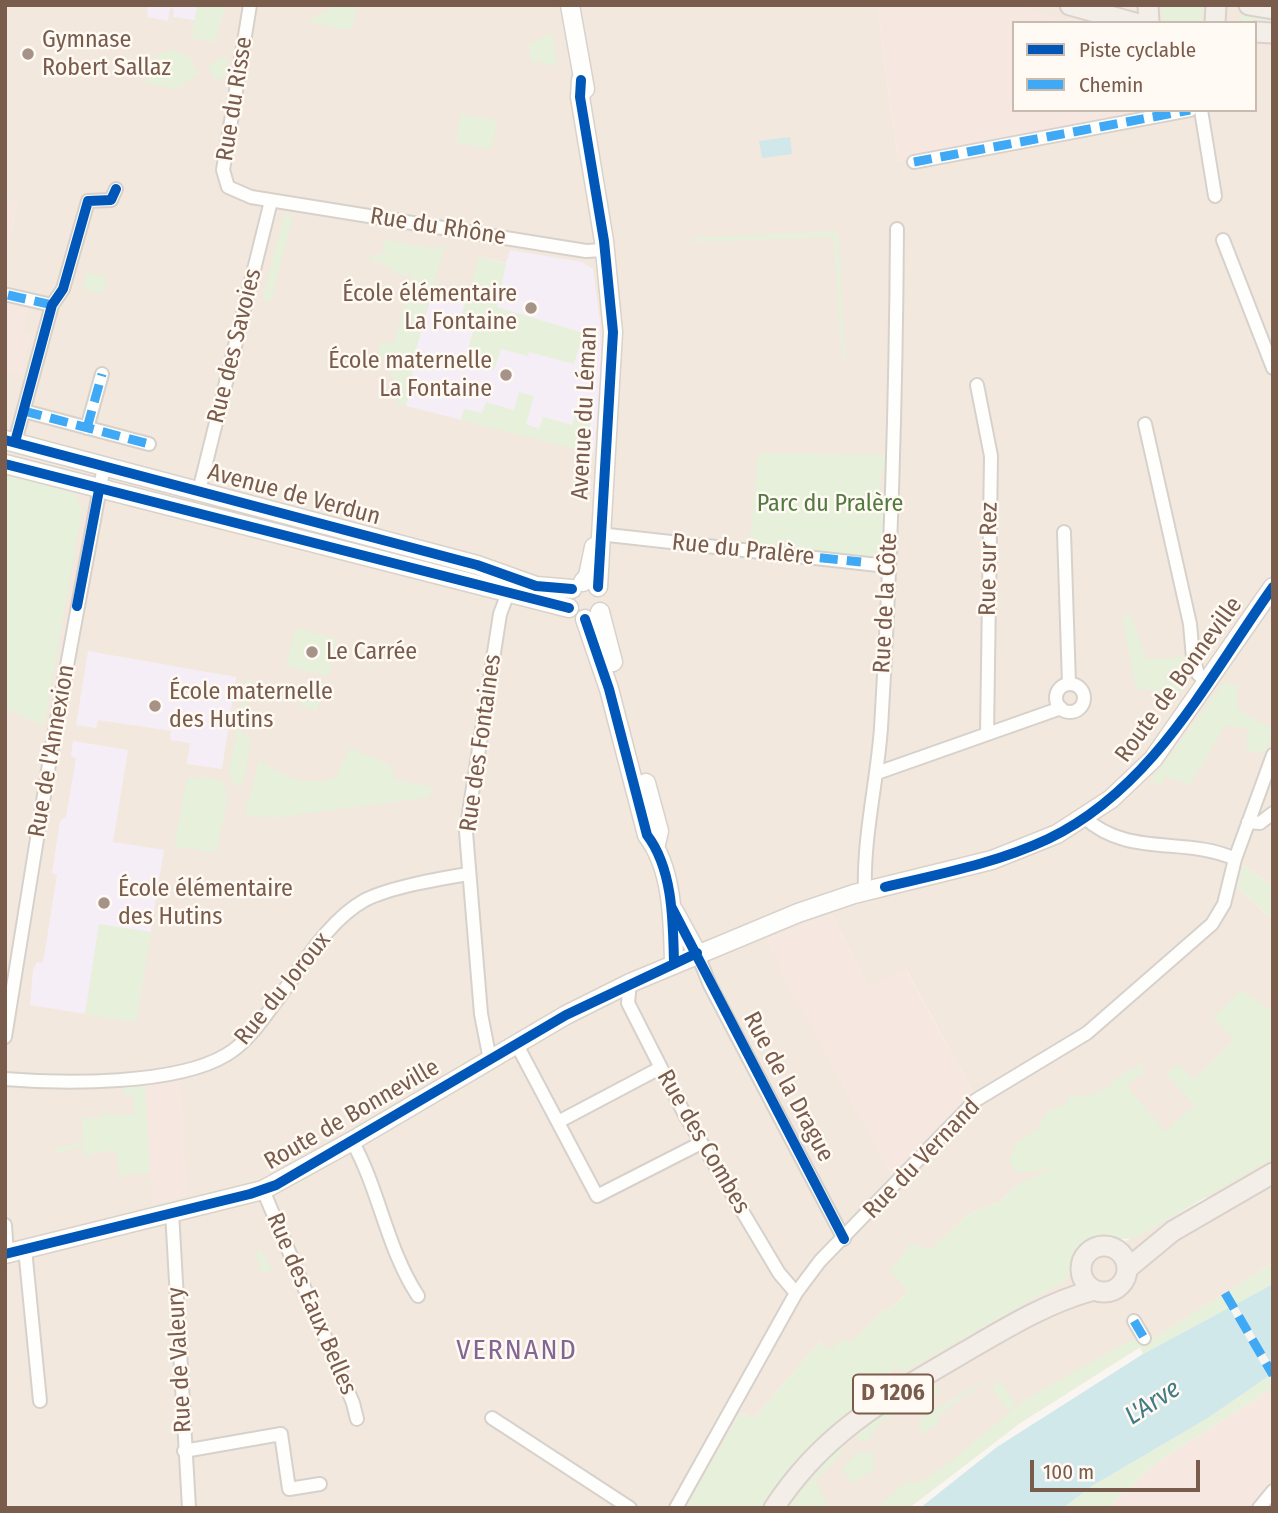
<!DOCTYPE html>
<meta charset="utf-8">
<style>
body{margin:0}
#map{position:relative;width:1278px;height:1513px;overflow:hidden;background:#f9f5f0;font-family:"Fira Sans Condensed",sans-serif}
canvas{display:block}
.frame{position:absolute;inset:0;border:7px solid #7a5c4d;pointer-events:none}
.legend{position:absolute;left:1012px;top:21px;width:245px;height:91px;box-sizing:border-box;background:#fffaf3;border:2px solid #cabbb1;margin:0;padding:9px 12px;list-style:none;font-size:21px;color:#7a5c4d}
.legend li{display:flex;align-items:center;gap:14px;height:35px}
.legend b{width:35px;border:2px solid #cabbb1}
.scale{position:absolute;left:1030px;top:1460px;width:170px;height:32px;box-sizing:border-box;border:4px solid #7a5c4d;border-top:0;padding-left:9px;font-size:21px;line-height:24px;white-space:nowrap;color:#7a5c4d;-webkit-text-stroke:5px #fffaf3;paint-order:stroke}
</style>
<div id="map">
<canvas width="1278" height="1513"></canvas>
<div class="frame"></div>
<ul class="legend">
<li><b style="height:9px;background:#0057b8"></b>Piste cyclable</li>
<li><b style="height:9px;background:#3fa9f5"></b>Chemin</li>
</ul>
<div class="scale">100 m</div>
</div>
<script>
const g = document.querySelector('canvas').getContext('2d');
g.lineJoin = 'round';
function fill(path, color) { g.fillStyle = color; g.fill(path, 'evenodd'); }
function trace(path, color, width, dash) { g.strokeStyle = color; g.lineWidth = width; g.lineCap = dash ? 'butt' : 'round'; g.setLineDash(dash || []); g.stroke(path); }
function label(font, color, halo, rows, align = 'center') {
  g.font = font + ' "Fira Sans Condensed",sans-serif'; g.lineWidth = 5; g.setLineDash([]); g.textBaseline = 'middle'; g.strokeStyle = halo; g.fillStyle = color; for (const [text, x, y, turn = 0] of rows) {
    g.save(); g.translate(x, y); g.rotate((+turn || 0) * Math.PI / 180); g.textAlign = isNaN(turn) ? turn : align; if (halo) g.strokeText(text, 0, 0); g.fillText(text, 0, 0); g.restore();
  }
}
fill(new Path2D(`
 M5,5h872l21,156 270,-51h87v-87h-161l-42,-6 -40,-12h261v882l-30,-22 -6,22 36,33v343l-253,160 -111,85h-904v-1137l15,3 10,-40 -8,-2 9,-37 -26,-8v-33l13,-51 -13,-3zM832,915l37,73 37,-19 70,129 -82,80 -109,-200 -17,-39zM185,1162l2,33 -35,9zM1077,1167l130,31 -81,43 -30,-5 -8,3 -10,7 -7,27 -5,7 -161,91 -9,-5 -7,7 2,4 -187,101 36,-65 14,5 66,-76 10,9 20,-7 34,-35 4,2 20,-19 22,-41 39,-37 30,-12 18,-17z`), '#f2e8de');
fill(new Path2D(`
 M877,5h135l40,12 42,6h-80v87h154l-270,51z
 M5,200l13,3 -13,51z
 M5,287l26,8 -9,37 8,2 -10,41 -15,-4z
 M832,915l37,73 36,-20 71,130 -82,80 -110,-200 -16,-39z
 M180,1079l8,116 -36,9 -7,-118z
 M1273,1388v120h-166l52,-47z`), '#f6e8e1');
fill(new Path2D(`
 M142,5h83l-10,37 -23,-4 3,-18 -22,-3 1,-8 -4,-1 -2,13 -21,-4 1,-9z
 M510,250l72,12 11,7 7,52 1,50 -7,82 -188,-47 7,-26 -2,-14 22,-75 35,8 11,-42 27,6z
 M88,651l148,26 -14,92 -35,-5 3,-21 -20,-3 1,-9 -73,-11 -2,8 -20,-3z
 M73,741l55,9 -15,92 51,8 -28,172 -106,-17 3,-35 4,-8 6,1 14,-88 -5,-2 8,-52 6,-4 10,-59 -5,-2z`), '#f6eef6');
fill(new Path2D(`
 M197,5h28l-10,37 -23,-4z
 M336,5l20,2 -3,20 -6,3 -40,-8z
 M1161,5h42l-1,18h-40z
 M1240,13l33,6v7l-34,-3z
 M552,33l5,33 -26,-5 -2,-17z
 M173,50l16,6 9,18 -21,15 -32,-6 13,-29z
 M221,57l8,1 -3,18 -10,4 -8,-13z
 M460,114l37,6 -5,29 -36,-6z
 M284,215h9l-22,87 -9,-2z
 M838,231l7,128h-3l-9,-122 -141,5v-4z
 M385,240l50,9 10,-5 -34,122 2,14 -7,26 -9,-2 -1,-19 -18,-35 2,-8 14,1 18,-71 -9,5 -19,-13 -15,-3 1,-4 12,-4z
 M479,257l27,7 -9,43 86,26 -9,31 -45,-12 -1,4 -27,-7 -7,21 -29,-8 11,-42 -15,-4z
 M87,272l20,5 -5,17 -20,-5z
 M519,392l15,4 -8,28 13,5 4,-12 29,8 5,-17 15,4 -5,40 -126,-32 3,-11 18,4 4,-11 28,8z
 M758,453l131,2 -1,16h-7l-1,19 5,7 -4,64 -132,-14z
 M5,472l69,19 8,19 -38,216 -39,-18z
 M1131,614l15,45 38,-2 1,28 -3,8 -46,-4 -14,-72z
 M295,628l42,11 -9,37 -42,-10z
 M247,679l5,1 -10,52 9,6 -7,42 -5,6 -6,-2 -4,-12z
 M306,681l19,2 -8,28 -17,-5z
 M1224,682l13,3v24l36,20 -7,24 -20,-3 2,-22 -23,-2 -35,59 -25,-9 -4,9 -10,-4z
 M350,748l40,17 6,15 37,7 -4,10 -154,21 -30,-3 14,-55c26,17 45,27 76,18z
 M205,777l18,4 5,18 -12,54 -42,-7 13,-68z
 M1243,865l30,22v33l-36,-33z
 M99,924l52,8 -15,90 -51,-8z
 M1241,990l32,22v146l-134,78c-24,9 -37,-6 -61,10l-7,27 -5,7 -162,92 -8,-6 -7,7 5,9c-53,34 -97,71 -130,126h-79l55,-95 14,5 66,-76 10,8 13,-12 7,5 34,-34 4,2 20,-19 -18,-21 21,-28 19,7 39,-36 30,-12 18,-17 37,-17 -32,5 -8,-2 -5,-12 7,-16 25,-17 -2,-3 7,-6 -2,-3 23,-11 -2,-3 9,-5 2,3 9,-4 1,3 27,-12v-5l28,-17 3,10 -18,12 39,46 29,-26 -28,-31 12,-10 17,15 39,-39 -21,-23z
 M145,1086l5,86 -31,4 -2,-21 -4,-5 -26,5 -2,6 -3,-14 -27,6v-6l28,-3 -1,-26 21,-1 -1,-5 5,-1 1,5 26,-2 -1,-20h-10v-6z
 M258,1248l12,16 1,7 -13,1 2,-8 -5,-6z
 M1273,1263v21l-130,70 -3,-7 -120,76 -111,85h-32l27,-25 19,-2 28,-20 72,-60 100,-57 13,-5 5,7z
 M1273,1373v15l-114,73 -52,47h-44l29,-22 116,-68z
 M995,1374l-58,43 2,6 -15,10 -5,-4 2,-11z
 M932,1380l8,12 -59,29 -14,21 -9,-2 -2,-11z
 M999,1380l17,24 -8,7 -16,-22z
 M839,1446l3,3 4,-2 -30,34 13,27h-42z
 M858,1452l15,1 3,5 -4,3 5,6 -24,17 -11,-15z`), '#e7f0db');
fill(new Path2D(`
 M790,137l2,17 -30,4 -3,-17z
 M1273,1284v89l-65,45 -116,68 -29,22h-143l77,-61 146,-93z`), '#d0e8ea');
fill(new Path2D(`
 M1234,1301l39,66 -3,12 -43,-75z`), '#f9f5f0');
const street = new Path2D(`
 M250,5l-27,165 5,17 23,10 335,54 19,-1
 M1201,110l14,86
 M914,162l276,-52
 M1223,240l50,128
 M8,295l44,10
 M977,385l14,71 -4,278
 M24,411l125,33
 M1145,424l45,200 3,34 5,16 9,9
 M87,428l15,-54
 M15,442l37,-137 11,-16 25,-88 23,-1 5,-11
 M199,491l72,-290
 M1064,532l5,152
 M599,534l288,32
 M1056 698a14 14 0 1 1 28 0a14 14 0 1 1-28 0Z
 M877,773l184,-65
 M1084,817c43,41 102,19 151,42
 M1248,822l12,1 13,-10
 M865,892c-2,-55 12,-109 16,-164 10,-166 15,-333 16,-499
 M697,953l13,32 134,254
 M630,983l-2,20 57,112 94,158 17,20
 M5,1037l46,-285 53,-286
 M517,1045l80,151 104,-53
 M490,1060l-9,-46 -15,-182 34,-218 8,-21
 M5,1079c59,5 171,6 221,-24 22,-13 36,-35 51,-55 25,-33 50,-79 88,-100 26,-13 73,-21 103,-26
 M558,1122l102,-54
 M352,1141c28,50 34,106 66,155
 M263,1190l90,213 4,16
 M172,1212l17,296
 M5,1225l2,29
 M25,1249l15,152
 M1134,1321l10,17
 M492,1418l138,90
 M184,1451l97,-17 8,55 31,-5
 M676,1508l120,-215 24,-32 156,-161 111,-67 125,-109 12,-20 11,-45 38,-104
 M1259,1508l14,-17`);
const secondary = new Path2D(`
 M570,5l15,84
 M581,80l-1,17 24,144 9,91 -15,255
 M5,440l472,125 59,21 36,3
 M5,464l564,144
 M583,582l5,-6 6,-29
 M600,612l13,50
 M585,619l24,70 38,146c26,34 26,86 27,128
 M646,783l13,48 -3,13
 M674,911l23,42
 M5,1254l258,-64 89,-49 214,-126 64,-32 168,-70 56,-19 138,-34 65,-26 54,-35 42,-40 120,-172`);
const primary = new Path2D(`
 M1070,5l65,18
 M1148,5l1,18
 M1249,5l24,4
 M1215,23l1,-18
 M1255,32l18,1
 M1081 1269a23 23 0 1 1 46 0a23 23 0 1 1-46 0Z
 M1127,1269l46,-38 100,-58
 M774,1508c49,-76 114,-111 189,-155 43,-25 83,-50 131,-63`);
trace(street, '#d7d1cb', 16);
trace(secondary, '#d9d2cb', 21);
trace(primary, '#dad1cc', 23);
trace(street, '#fefefd', 12);
trace(secondary, '#fefefd', 18);
trace(primary, '#f3eee8', 19);
trace(new Path2D(`
 M914,162l276,-52
 M8,295l44,10
 M24,411l125,33
 M87,428l15,-54
 M793,555l68,7
 M1225,1293l48,82
 M1134,1321l10,17`), '#3fa9f5', 9, [18, 9]);
trace(new Path2D(`
 M581,80l-1,17 24,144 9,91 -15,255
 M5,440l472,125 59,21 36,3
 M15,442l37,-137 11,-16 25,-88 23,-1 5,-11
 M5,464l564,144
 M77,606l22,-116
 M585,619l24,70 38,146c26,34 26,86 27,128
 M885,887c55,-13 112,-24 163,-48 106,-51 160,-161 225,-252
 M672,908l172,331
 M5,1254l245,-60 26,-9 290,-170 131,-62`), '#0057b8', 10);
for (const [x, y, r, color] of [
 [28,54,7,"#a69286"],
 [531,308,7,"#a69286"],
 [506,375,7,"#a69286"],
 [312,652,7,"#a69286"],
 [155,706,7,"#a69286"],
 [104,903,7,"#a69286"]
]) { const dot = new Path2D(); dot.arc(x, y, r, 0, 2 * Math.PI); g.fillStyle = color; g.fill(dot); trace(dot, '#fffaf3', 2.5); }
for (const [x, y, w] of [
 [893,1394,80]
]) { const box = new Path2D(); box.roundRect(x - w / 2, y - 19.5, w, 39, 5); g.fillStyle = '#fffaf3'; g.fill(box); trace(box, '#7a5c4d', 2); }
label('bold 23px', '#7a5c4d', null, [
 ["D 1206",893,1394]
]);
label('24px', '#7a5c4d', '#fffaf3', [
 ["Gymnase",42,40],
 ["Robert Sallaz",42,68],
 ["École élémentaire",517,294,"right"],
 ["La Fontaine",517,322,"right"],
 ["École maternelle",492,361,"right"],
 ["La Fontaine",492,389,"right"],
 ["Le Carrée",326,652],
 ["École maternelle",169,692],
 ["des Hutins",169,720],
 ["École élémentaire",118,889],
 ["des Hutins",118,917]
], 'left');
label('24px', '#7a5c4d', '#fffaf3', [
 ["Rue du Risse",235,99,-81],
 ["Rue du Rhône",438,227,9],
 ["Rue des Savoies",235,346,-76],
 ["Avenue du Léman",585,413,-87],
 ["Avenue de Verdun",294,495,15],
 ["Rue du Pralère",743,550,6],
 ["Rue sur Rez",989,559,-89],
 ["Rue de la Côte",886,603,-87],
 ["Route de Bonneville",1179,680,-54],
 ["Rue des Fontaines",481,743,-82],
 ["Rue de l'Annexion",52,751,-80],
 ["Rue du Joroux",283,989,-51],
 ["Rue de la Drague",788,1087,62],
 ["Route de Bonneville",352,1115,-30],
 ["Rue des Combes",703,1142,60],
 ["Rue du Vernand",922,1159,-46],
 ["Rue des Eaux Belles",311,1304,67],
 ["Rue de Valeury",180,1360,-93]
]);
label('24px', '#537a41', '#fffaf3', [
 ["Parc du Pralère",830,504]
]);
label('italic 26px', '#437c86', '#fffaf3', [
 ["L'Arve",1153,1403,-33]
]);
g.letterSpacing = '2px';
label('28px', '#846695', '#fffaf3', [
 ["VERNAND",517,1351]
]);
g.letterSpacing = '0px';
</script>
